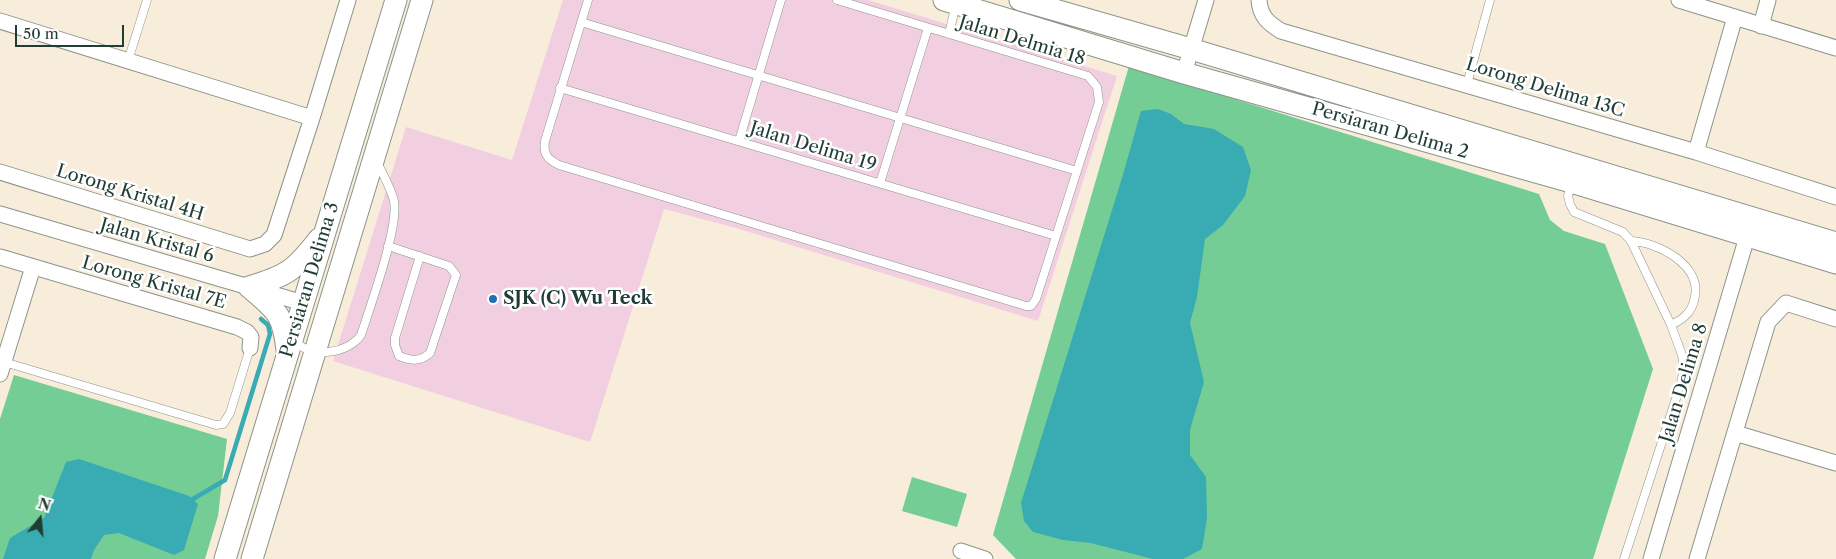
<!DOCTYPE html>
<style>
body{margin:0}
#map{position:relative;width:1836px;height:559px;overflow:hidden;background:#f8ecdb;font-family:"Libre Caslon Text",serif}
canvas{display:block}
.north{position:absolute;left:15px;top:494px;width:50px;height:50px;-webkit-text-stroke:4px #fff;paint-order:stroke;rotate:17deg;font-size:14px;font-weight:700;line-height:20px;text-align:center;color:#1f3d34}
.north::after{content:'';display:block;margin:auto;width:18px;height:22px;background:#1f3d34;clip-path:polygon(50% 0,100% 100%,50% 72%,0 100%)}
.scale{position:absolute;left:15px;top:25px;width:109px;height:22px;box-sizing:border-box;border:2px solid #1f3d34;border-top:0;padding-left:6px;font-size:15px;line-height:18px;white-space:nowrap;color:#1f3d34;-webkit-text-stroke:4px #fff;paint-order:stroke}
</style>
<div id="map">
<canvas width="1836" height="559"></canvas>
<div class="north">N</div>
<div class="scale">50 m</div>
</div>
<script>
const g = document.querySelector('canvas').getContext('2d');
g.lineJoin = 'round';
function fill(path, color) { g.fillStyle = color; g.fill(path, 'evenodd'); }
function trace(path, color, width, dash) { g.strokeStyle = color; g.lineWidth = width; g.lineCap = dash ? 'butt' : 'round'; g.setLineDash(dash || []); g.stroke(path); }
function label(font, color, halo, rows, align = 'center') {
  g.font = font + ' "Libre Caslon Text",serif'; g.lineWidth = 5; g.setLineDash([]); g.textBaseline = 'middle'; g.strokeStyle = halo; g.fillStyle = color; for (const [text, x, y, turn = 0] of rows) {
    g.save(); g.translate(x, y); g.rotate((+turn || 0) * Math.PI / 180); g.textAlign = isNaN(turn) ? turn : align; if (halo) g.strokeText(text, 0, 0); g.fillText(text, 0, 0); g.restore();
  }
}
fill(new Path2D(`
 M563,0h305l249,76 -79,245 -302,-93 -72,-19 -74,233 -257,-81 73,-234 106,33z`), '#f2cfe0');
fill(new Path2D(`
 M1129,66l410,128 11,26 14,11 41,13 48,125 -60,190h-577l-23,-24z
 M14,375l213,64 -9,77 -13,43h-205v-140z
 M912,477l55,17 -10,33 -55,-16z`), '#73cd94');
fill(new Path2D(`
 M1158,109l13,5 13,10 30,5 29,18 8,23 -6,26 -22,29 -18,14 -8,58 -7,26 14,59 -14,48v25l16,22 1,41 -5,31 -19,10h-30l-62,-16 -28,-3 -30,-8 -9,-11 -3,-18 101,-325 19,-67z
 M79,459l110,37 9,8 -14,46 -10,5 -55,-22 -15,2 -10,15 -3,9h-88l7,-21 34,-20 22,-56z`), '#39abb2');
trace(new Path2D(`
 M193,499l32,-19 45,-146 -2,-9 -7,-6`), '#39abb2', 4.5);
const lane = new Path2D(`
 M588,0l-43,141c-2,13 2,18 14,24l467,141h5l5,-7 63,-197 -2,-15 -9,-11 -251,-76
 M581,22l496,149
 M949,34l7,-30
 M128,61l19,-61
 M1467,84l23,-84
 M560,88l496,148
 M739,141l42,-141
 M880,183l48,-155
 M1571,184l-3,12 2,8 4,8 49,20 8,9 40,84 11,30 2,14 -3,14 -57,176
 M1631,241c27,1 70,24 64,55 -1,8 -5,16 -11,21 -3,3 -9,6 -13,8
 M388,246l61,20 7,9 -26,78c-10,9 -19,8 -31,3l-4,-11v-7l25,-82
 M295,341c16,18 53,13 66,-6 9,-28 38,-108 33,-134 -3,-13 -11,-26 -17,-39
 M4,362l212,63 7,-1 7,-11 20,-65`);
const street = new Path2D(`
 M1259,0c1,16 9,23 22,31l415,121 140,45
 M1679,0l157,48
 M0,21l312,97
 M1761,26l7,-26
 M1184,73l22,-73
 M1696,152l39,-135
 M0,172l250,77 15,-5 9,-9 38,-117 36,-118
 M0,214l303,89
 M0,257l237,70 10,5 4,5 -1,11
 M0,374l33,-107
 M1735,433l101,30
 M961,551l24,8
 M1651,559l99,-332
 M1697,559l71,-237 18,-19 50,16`);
const secondary = new Path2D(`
 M944,0l240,73 387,109 265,81
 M1020,0l171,49 645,194
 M249,287c38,-11 46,-17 70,-48
 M249,287c27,23 34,26 38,63
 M225,559l171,-559
 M252,559l170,-559`);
trace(lane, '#8c9488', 9);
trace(street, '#8c9488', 17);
trace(secondary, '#8c9488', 23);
trace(lane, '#fff', 8);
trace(street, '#fff', 15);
trace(secondary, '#fff', 21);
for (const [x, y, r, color] of [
 [493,299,5,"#1f6fb2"]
]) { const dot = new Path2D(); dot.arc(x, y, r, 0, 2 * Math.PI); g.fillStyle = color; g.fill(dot); trace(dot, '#fff', 2); }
label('18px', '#1f3d34', '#fff', [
 ["Jalan Delmia 18",1022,41,17],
 ["Lorong Delima 13C",1545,88,17],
 ["Persiaran Delima 2",1390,131,16],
 ["Jalan Delima 19",813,147,17],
 ["Lorong Kristal 4H",130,193,17],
 ["Jalan Kristal 6",157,241,16],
 ["Persiaran Delima 3",310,280,-73],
 ["Lorong Kristal 7E",154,283,16],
 ["Jalan Delima 8",1684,383,-73]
]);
label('bold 18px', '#1f3d34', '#fff', [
 ["SJK (C) Wu Teck",503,299]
], 'left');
</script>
